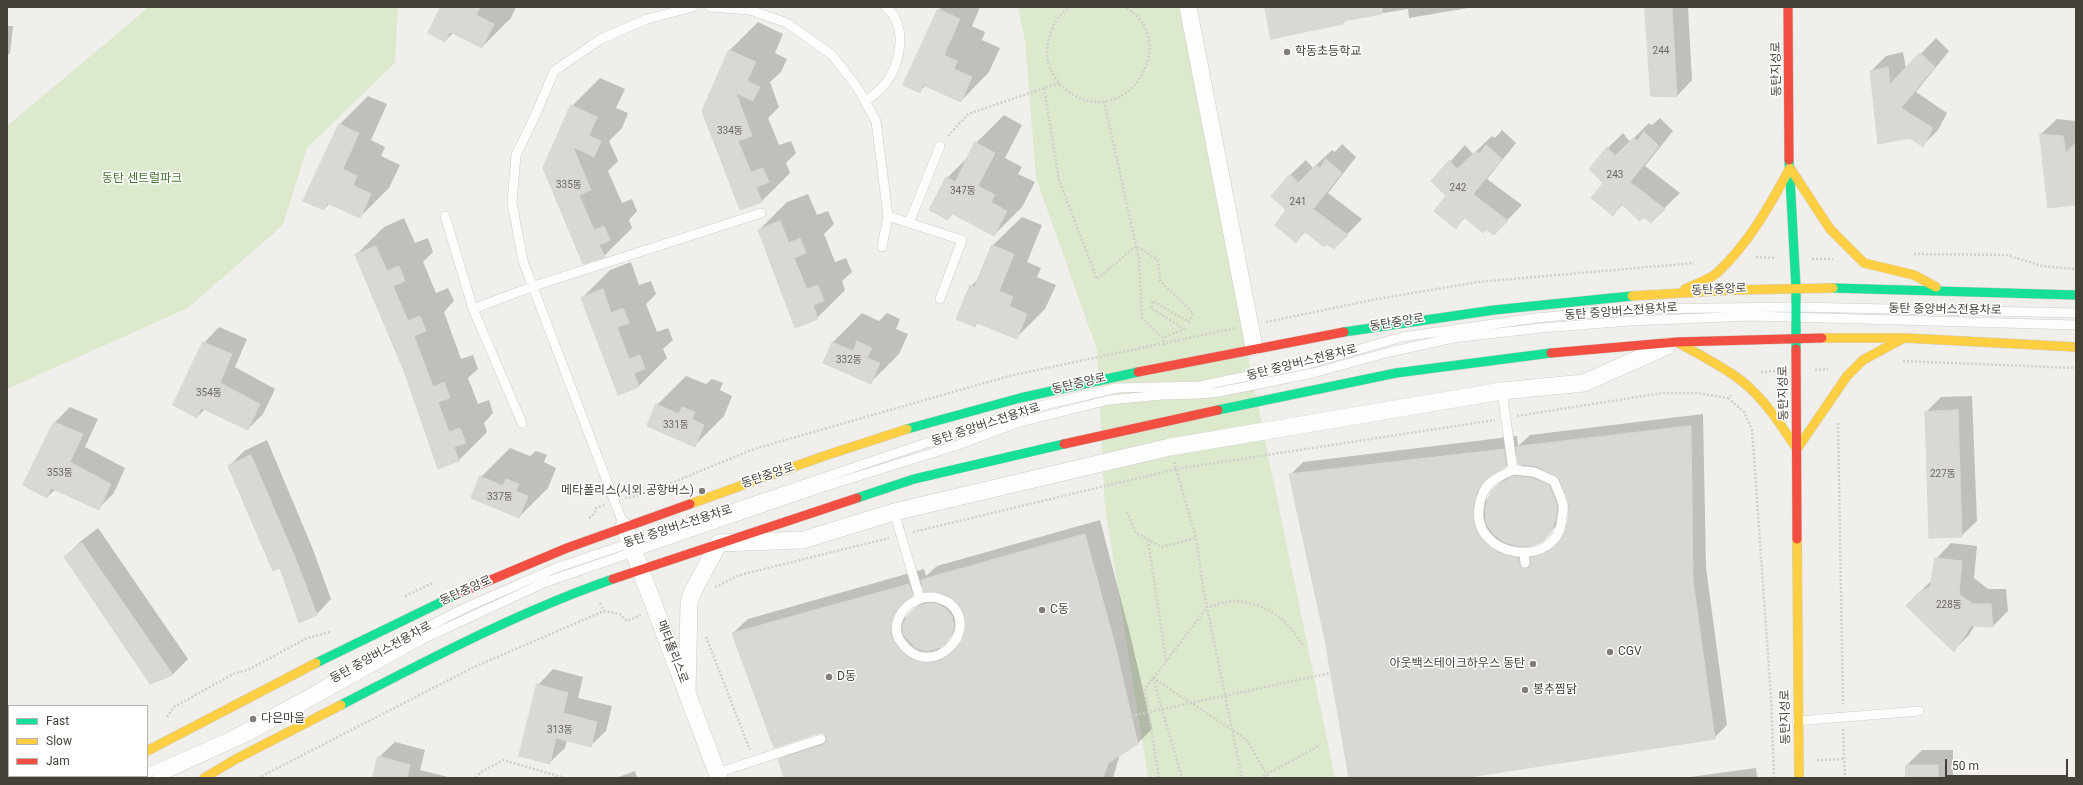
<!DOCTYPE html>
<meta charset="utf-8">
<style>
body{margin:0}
#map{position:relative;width:2083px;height:785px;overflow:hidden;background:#f1efeb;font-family:Roboto,sans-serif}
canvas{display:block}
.frame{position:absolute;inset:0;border:8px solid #464138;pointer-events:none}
.legend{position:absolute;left:8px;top:705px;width:140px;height:72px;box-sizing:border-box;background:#fff;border:1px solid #b5b3af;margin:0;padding:5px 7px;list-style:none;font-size:12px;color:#464138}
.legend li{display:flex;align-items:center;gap:8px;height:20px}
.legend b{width:20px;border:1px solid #b5b3af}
.scale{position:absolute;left:1945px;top:759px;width:123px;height:18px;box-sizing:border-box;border:2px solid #464138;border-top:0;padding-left:5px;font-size:12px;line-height:14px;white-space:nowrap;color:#464138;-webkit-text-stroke:3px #fff;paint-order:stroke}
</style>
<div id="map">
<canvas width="2083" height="785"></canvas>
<div class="frame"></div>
<ul class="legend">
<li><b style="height:5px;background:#16e098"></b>Fast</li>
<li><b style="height:5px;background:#ffcf43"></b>Slow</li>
<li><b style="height:5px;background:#f24e42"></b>Jam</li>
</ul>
<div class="scale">50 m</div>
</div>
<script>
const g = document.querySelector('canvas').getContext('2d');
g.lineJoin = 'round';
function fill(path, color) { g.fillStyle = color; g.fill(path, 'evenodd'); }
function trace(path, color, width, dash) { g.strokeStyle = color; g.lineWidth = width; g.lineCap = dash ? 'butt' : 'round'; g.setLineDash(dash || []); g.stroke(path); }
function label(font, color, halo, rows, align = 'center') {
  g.font = font + ' Roboto,"Noto Sans KR",sans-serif'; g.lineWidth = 3; g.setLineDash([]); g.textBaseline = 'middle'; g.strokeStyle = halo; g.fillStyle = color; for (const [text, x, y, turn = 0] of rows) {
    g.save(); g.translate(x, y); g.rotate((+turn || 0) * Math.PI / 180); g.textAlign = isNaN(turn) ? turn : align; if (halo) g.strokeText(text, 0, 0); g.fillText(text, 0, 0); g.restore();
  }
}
fill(new Path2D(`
 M149,7h249l-3,56 -88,85 -24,77 -95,83 -181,81v-263z
 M1018,7h169l54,317 94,454h-187l-43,-271 -8,-157 -61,-172 -11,-137z`), '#dde9cd');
fill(new Path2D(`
 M442,7h74l-5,11 -29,29 -29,-14 -8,8z
 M941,7h39l-8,19 13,6 -3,8 18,8 -11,24 -28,29 -35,-16 -6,6 -16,-6z
 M1266,7h208l-65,11 -1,-9 -61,10 -5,5z
 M1646,7h42l4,73 -15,16 -25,-1z
 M758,22l25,12 -8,19 12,6 -6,13 -11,10 9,25 -11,11 11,27 12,-4 5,12 -10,10 4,10 -28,28 -21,8 -38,-98 27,-61z
 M7,26h6l-3,27 -3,3z
 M1936,38l13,13 -33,41 31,21 -9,17 -15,15 -52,-74 15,-15 17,-4 3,17z
 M600,78l25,11 -9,19 12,5 -6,15 -13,13 9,20 -10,10 14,32 10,-4 5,12 -8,9 3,8 -28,28 -60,-88 28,-62z
 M368,96l19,8 -16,36 14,7 -4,9 19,9 -11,23 -29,29 -30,-14 -6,6 15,-84z
 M1004,115l18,10 -17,33 17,9 -4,7 17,8 -13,25 -28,28 -41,-22 -5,6 -1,-41 23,-23 6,-12z
 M1660,118l13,13 -28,35 35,27 -29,28 -28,-17 -10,11 -9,-32 4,-35 15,-15 7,9 19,-19 3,2z
 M2057,119l19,2v83l-35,-70z
 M1502,130l14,13 -29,36 35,26 -28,29 -28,-17 -11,10 -8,-32 -14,-14 32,-36 8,9 19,-18 3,2z
 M1342,144l14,13 -28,36 34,26 -28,29 -28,-17 -10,10 -9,-31 3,-35 16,-15 7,8 19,-18 3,2z
 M808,194l9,21 11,-4 6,13 -10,10 11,28 11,-4 6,14 -10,9 3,9 -28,28 -58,-88 28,-28z
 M1022,217l20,8 -15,37 14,6 -4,9 19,8 -11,24 -29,29 -37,-16 -4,4 -4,-40 9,-9 13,-32z
 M404,218l11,25 13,-5 5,14 -10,10 13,31 12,-5 6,13 -10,11 17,47 12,-4 5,14 -10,9 10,26 11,-4 4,13 -9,10 3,9 -28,28 -21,7 -33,-96 -49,-116 28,-28z
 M631,262l8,23 12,-4 5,13 -10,10 11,28 11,-4 5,12 -10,9 4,9 -28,28 -21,7 -36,-95 28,-28z
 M862,313l17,8 8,-8 13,6 -4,10 12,5 -9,20 -29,29 -46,-20 9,-21z
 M219,327l28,12 -12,28 40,22 -12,25 -15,15 -43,-20 -8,8 7,-74z
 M686,376l20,8 6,-5 11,4 -3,7 12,6 -8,20 -29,29 -38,-40z
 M1972,396l5,125 -16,15 -35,-124 15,-15z
 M70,407l28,12 -13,28 40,21 -11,25 -16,16 -42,-20 -9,8 8,-75z
 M1703,414l3,153 21,158 -13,13 -257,40h-107l-24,-138 -36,-165 13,-13 214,-26 1,10 12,-11zM1518,454l6,10 -10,5 -16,16 -9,11 -2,9 -1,-12 4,-16 16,-11zM1569,508v13l-7,18 -17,6 -12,8 -2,-9 11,-4 24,-24z
 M267,440l45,107 19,52 -15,16 -87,-149 15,-15z
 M510,448l20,8 6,-5 11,4 -3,7 12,6 -8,20 -29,29 -38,-40z
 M1100,520l30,114 22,95 -15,15 -17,10 -7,24h-329l-5,-18 15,-15 33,-11 -94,-101 15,-14 176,-50 2,7 11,-10zM923,584l15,6 -10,5 -22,24 -1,-6 3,-14zM966,619l1,8 -5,15 -6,4 -19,2 7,-5z
 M98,528l90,131 -15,15 -23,9 -85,-126 16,-16z
 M1951,543l26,3 -3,32 14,11h18l2,22 -15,15 -18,-1 -6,10 -15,15 -35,-57 13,-13 4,-21z
 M553,669l30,8 -5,21 34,8 -6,25 -16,15 -23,-6 -2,8 -16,15 -11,-78z
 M7,725l2,4v43l-2,2z
 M395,742l30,8 -5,20 32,8h-78l5,-21z
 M1922,750h31v28h-46v-13z
 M1756,768l1,10h-74z
 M635,771l2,7h-21z`), '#0003');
const building = new Path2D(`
 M441,7h39l-4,8 18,9 -12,24 -32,-16 -5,10 -17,-9z
 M1265,7h117v7l-40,7 1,3 -72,15z
 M1645,7h27l5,90 -26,-1z
 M938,9l22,10 -16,36 13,6 -3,8 18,8 -11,25 -38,-17 -3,8 -17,-8z
 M729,50l27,12 -9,19 13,6 -7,14 -17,-8 16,43 -14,5 13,31 12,-4 6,14 -13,5 6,15 -22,8 -38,-99z
 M1920,53l15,14 -34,41 32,20 -10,19 -13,-9 -32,6 -8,-73 18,-4 2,17z
 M571,105l26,12 -8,19 12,5 -7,16 -21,-10 18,43 -12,5 15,35 10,-4 6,14 -11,5 6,12 -22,7 -40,-96z
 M339,124l20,9 -16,36 14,7 -4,9 18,9 -11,24 -33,-15 -3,7 -21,-9z
 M1644,132l15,14 -29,36 35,27 -14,14 -8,-6 -3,4 -19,-17 -8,12 -22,-18 12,-15 -14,-14 18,-22 8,9 18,-18 4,3z
 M2040,134l23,2 3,17 10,-11v63l-28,3z
 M975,142l20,11 -17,33 17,9 -4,7 16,9 -13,25 -43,-23 -3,7 -19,-10 17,-33 9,5z
 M1486,145l16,14 -29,35 35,27 -14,14 -8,-5 -3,3 -19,-16 -8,12 -22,-18 12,-15 -15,-15 18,-21 8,9 19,-18 4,3z
 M1326,159l16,14 -29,36 35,26 -14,14 -8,-5 -2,3 -20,-16 -8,12 -21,-18 11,-15 -15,-14 19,-22 8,9 18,-18 4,3z
 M780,221l9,22 11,-5 6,15 -12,5 13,31 11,-4 6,16 -11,4 5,14 -23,9 -37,-98z
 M992,245l22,9 -15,37 14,6 -4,9 18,8 -10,25 -40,-16 -2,4 -19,-8 14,-34 4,2z
 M376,246l11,25 12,-5 6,15 -12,5 15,35 12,-5 6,15 -12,5 19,51 11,-5 6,16 -12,4 11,30 11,-4 6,15 -12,4 5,14 -21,8 -34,-98 -49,-116z
 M603,289l8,24 12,-5 6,15 -12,4 12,32 11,-4 5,14 -11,4 5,14 -21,8 -37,-97z
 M857,341l15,7 -5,10 13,5 -9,21 -48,-21 9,-21 21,9z
 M203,342l29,12 -12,29 40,21 -12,26 -47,-22 -4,10 -24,-13z
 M656,404l23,10 3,-7 13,5 -3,7 12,6 -9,22 -48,-21z
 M1958,410l4,127 -33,1 -4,-126z
 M54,422l29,12 -13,28 41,22 -12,26 -48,-22 -4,10 -24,-13z
 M1691,426l2,155 22,158 -252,39h-114l-24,-138 -36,-166 215,-25 2,17 -20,13 -9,12 -4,16 1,18 11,18 14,10 19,5 2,8 6,3 5,-4 -1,-7 18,-6 13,-13 7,-18 1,-16 -10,-27 -23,-12 -18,-2 -2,-17z
 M251,455l46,107 20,53 -18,8 -19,-55 -7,3 -45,-105z
 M480,476l23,10 3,-7 13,5 -3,7 12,5 -9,22 -48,-20z
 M1514,476l18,2 17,7 8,20 -1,13 -5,14 -8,9 -12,5h-14l-13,-4 -11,-8 -7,-11 -1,-15 6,-17 7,-6z
 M1085,534l31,115 22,95 -30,19 -5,15h-319l-6,-19 45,-14 4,-4v-4l-4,-4h-4l-45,15 -42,-115 177,-49 4,12 -9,6 -10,13 -4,14 2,9 5,8 14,13 14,4 15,-2 12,-8 10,-12 4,-14 -2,-14 -14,-16 -15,-6 -11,1 -3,-12z
 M82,543l91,132 -23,9 -86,-127z
 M1935,558l27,3 -3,33 14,10h18l2,23 -22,-1 -17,26 -48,-46 12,-13 12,-6z
 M934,603l11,5 7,8 2,10 -3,9 -6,9 -9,5 -10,2 -10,-3 -10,-10 -3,-4v-10l5,-9 9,-8 8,-3z
 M537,684l31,9 -5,20 34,9 -6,25 -35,-9 -6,26 -31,-8z
 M378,756l32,9 -3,13h-34z
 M1906,765h32v13h-32z`);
fill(building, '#dad8d4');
trace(building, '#d9d6d1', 1);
const lane = new Path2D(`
 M710,7l40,3 37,13 45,32 25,32 19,34 12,95 -6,31
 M866,102c6,-6 14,-12 20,-19 15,-21 22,-57 0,-76
 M445,216l28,93
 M888,216l74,24 -22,59
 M909,223l31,-77
 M1502,391l11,79
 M522,423l-49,-114 61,-23 227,-73
 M1513,470l21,2 20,9c3,8 7,16 9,23 1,5 -1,11 -1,15 -5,52 -90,39 -83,-11 3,-24 14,-29 34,-38z
 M894,512l26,87
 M624,526l-101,-265 -11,-58 4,-48 20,-41 18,-43 47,-32 46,-20 46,-12
 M1524,553l1,10
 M935,597c4,2 10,3 14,6 34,26 -18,81 -48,39 -12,-16 1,-37 19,-43 4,-2 10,-2 15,-2z
 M1797,721l122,-10
 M147,773l78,-34 89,-48 82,-48 71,-36 89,-39 471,-159 90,-21 82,-2 109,-22 94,-27 134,-19 100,-9 160,-2 280,6
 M717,773l104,-34
 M157,778l90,-41 176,-98 123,-57 271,-93 141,-44 59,-22 92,-23 53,-5 38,-1 19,-2 94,-19 77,-21 63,-14 88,-10 89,-7 121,-5 325,9`);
const street = new Path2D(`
 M1188,7l66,340
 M624,526l95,252
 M687,693l2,-90 3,-10 27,-50 84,-3 91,-28 276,-65 332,-56 82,-8 83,-37`);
const fast = new Path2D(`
 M1789,160l7,128v61
 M1833,288l243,7
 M1344,332l150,-22 138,-14
 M1218,410l178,-37 155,-20
 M907,429l113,-31 118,-26
 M857,498l57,-19 150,-35
 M316,663l146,-71
 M341,705c89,-46 177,-93 272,-126`);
const slow = new Path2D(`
 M1685,289c10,-5 25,-9 33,-17 31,-29 52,-67 72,-104l40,61 34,34 50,12 22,12
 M1632,296l99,-6 102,-2
 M1822,338h83l171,9
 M1677,342c22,13 46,24 66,40 22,18 38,43 54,67l50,-73 16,-16 39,-21
 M690,504l134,-48 83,-27
 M1797,539l2,239
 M147,751l169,-88
 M204,778l32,-19 105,-54`);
const jam = new Path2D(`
 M1788,7l1,153
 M1796,349l1,190
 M1551,353l126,-11 145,-4
 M1138,372l206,-40
 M1064,444l154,-34
 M613,579l244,-81
 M462,592l105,-44 123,-44
 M101,778l4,-2`);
trace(lane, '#cfcdc9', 10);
trace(street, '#cfcdc9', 18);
trace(fast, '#cfccc2', 10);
trace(slow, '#cfccc2', 10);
trace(jam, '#cfccc2', 10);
trace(new Path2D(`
 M1071,7c-16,8 -22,27 -24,43 -1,14 7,29 17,38 59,50 121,-47 61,-81
 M1044,88l15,92 38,99 39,-33 22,14 2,21 33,32 -4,9 -36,-21 -2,7 33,21 -21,9
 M1104,101l35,158 3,59 21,20 2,10
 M948,136l20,-22 91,-31
 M1914,254l93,1 35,11 34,3
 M1756,257l19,1
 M1812,259h21
 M1266,322l111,-23 101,-17 216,-19
 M1903,361l173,7
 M1815,370l13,-1
 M1761,372l17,-1
 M1728,398l16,14 8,18 19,267 3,81
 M1517,416l145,-23h36l30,5 3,-3
 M1838,423l5,281
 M1174,462l22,76 7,49 39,191
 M625,498l17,-3 112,-46 255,-73 226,-48
 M1127,512l9,21 26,14 34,-9
 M589,518l6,-5 1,-5 8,-3
 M913,532l263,-63 319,-49
 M1148,540l18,120
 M715,587l25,-12 149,-37
 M405,596l28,-13
 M600,603l4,8
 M706,637l44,113
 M1153,678l93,61 23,39
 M1153,678l29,100
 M167,717l7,-10 61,-34 13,-3 59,-32 24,-6
 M1843,729l2,49
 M1817,760l27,-1
 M63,778l3,-2
 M258,778l216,-111 130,-56 16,3 7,7 14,-6
 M476,778l5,-6 22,-12 62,18
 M1159,778l-14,-89 62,-82c9,-2 21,-7 30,-6 31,3 51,19 66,45
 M1260,778l60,-33`), '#d1cfca', 2.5, [2, 2]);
trace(lane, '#fdfdfc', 9);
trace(street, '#fdfdfc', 17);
trace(fast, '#16e098', 9);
trace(slow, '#ffcf43', 9);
trace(jam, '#f24e42', 9);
trace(new Path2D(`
 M1131,716l199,-43`), '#d1cfca', 2.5, [2, 2]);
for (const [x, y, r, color] of [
 [1287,52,4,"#827e77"],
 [702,491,4,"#827e77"],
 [1042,610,4,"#827e77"],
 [1610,652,4,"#827e77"],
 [1533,664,4,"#827e77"],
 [829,677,4,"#827e77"],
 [1525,690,4,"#827e77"],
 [253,719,4,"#827e77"]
]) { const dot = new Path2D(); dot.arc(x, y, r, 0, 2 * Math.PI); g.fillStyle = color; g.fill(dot); trace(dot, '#fff', 1.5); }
label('10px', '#6c6860', null, [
 ["244",1661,51],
 ["334동",730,131],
 ["243",1615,175],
 ["335동",569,185],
 ["242",1458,188],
 ["347동",963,191],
 ["241",1298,202],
 ["332동",849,360],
 ["354동",209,393],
 ["331동",676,425],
 ["353동",60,473],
 ["227동",1943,474],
 ["337동",500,497],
 ["228동",1949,605],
 ["313동",560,730]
]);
label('12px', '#464138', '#fff', [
 ["학동초등학교",1295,52],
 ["메타폴리스(시외.공항버스)",694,491,"right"],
 ["C동",1050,610],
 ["CGV",1618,652],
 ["아웃백스테이크하우스 동탄",1525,664,"right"],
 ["D동",837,677],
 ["봉추찜닭",1533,690],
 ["다은마을",261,719]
], 'left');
label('12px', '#464138', '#fff', [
 ["동탄지성로",1777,69,-91],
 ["동탄중앙로",1719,290,-3],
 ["동탄 중앙버스전용차로",1945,310,1],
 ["동탄 중앙버스전용차로",1621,312,-4],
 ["동탄중앙로",1397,323,-9],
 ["동탄 중앙버스전용차로",1302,363,-14],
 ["동탄중앙로",1079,384,-13],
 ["동탄지성로",1784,393,-91],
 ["동탄 중앙버스전용차로",986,425,-18],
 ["동탄중앙로",768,476,-19],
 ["동탄 중앙버스전용차로",678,527,-18],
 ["동탄중앙로",466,591,-24],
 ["메타폴리스로",672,652,69],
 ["동탄 중앙버스전용차로",381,653,-29],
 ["동탄지성로",1786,717,-91]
]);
label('12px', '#45742f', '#fff', [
 ["동탄 센트럴파크",142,179]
]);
</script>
